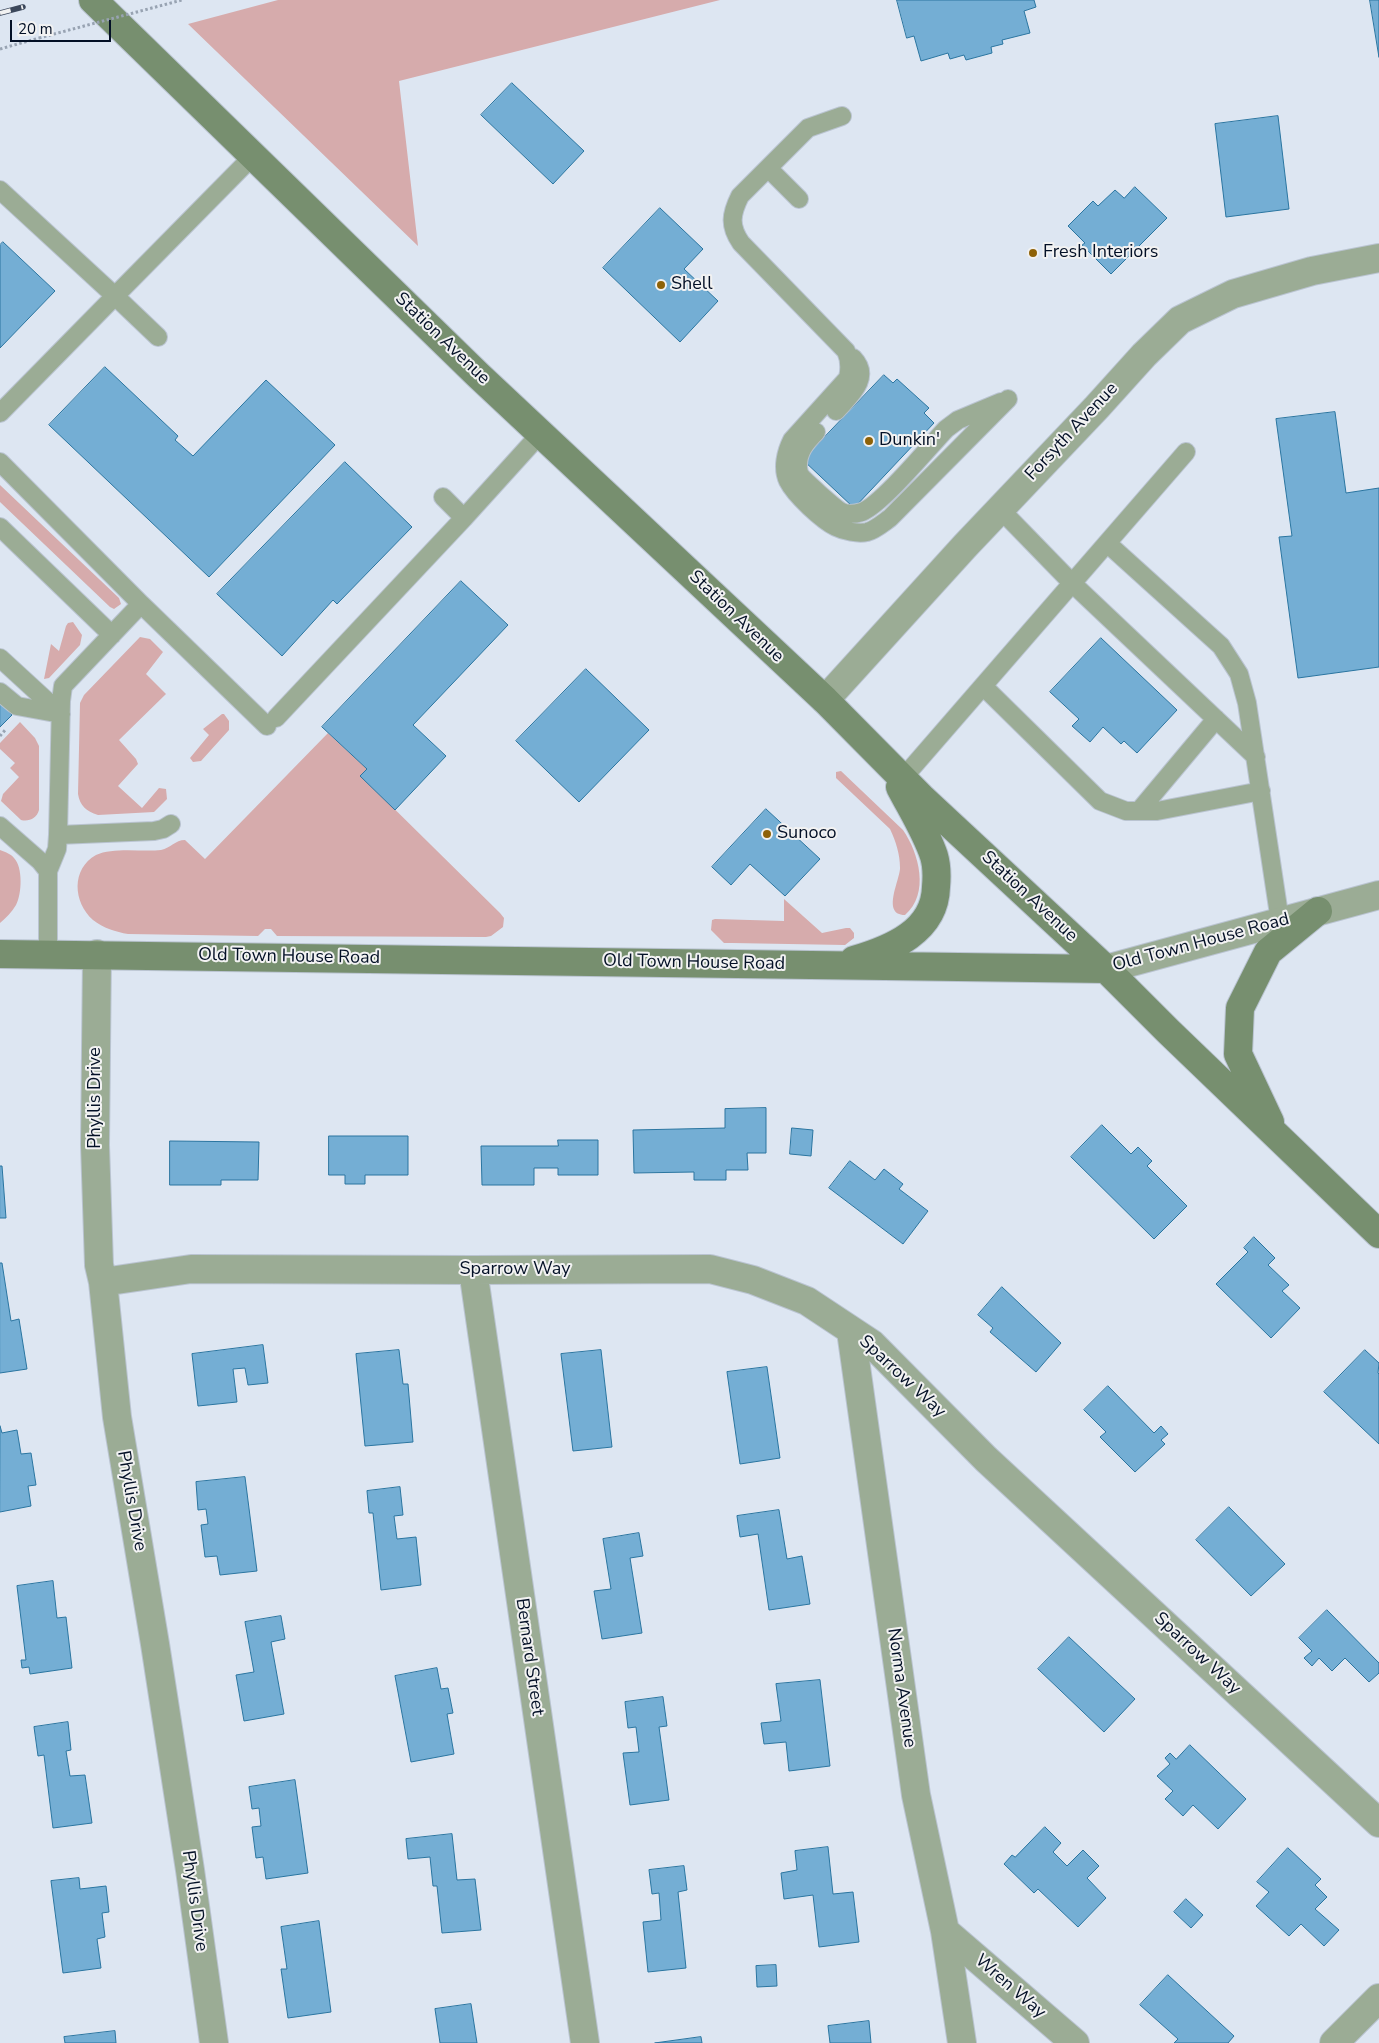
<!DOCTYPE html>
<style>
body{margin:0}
#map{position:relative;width:1379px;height:2043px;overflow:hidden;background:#dde6f2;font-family:"Nunito Sans",sans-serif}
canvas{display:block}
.scale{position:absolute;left:10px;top:20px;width:101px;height:22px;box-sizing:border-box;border:2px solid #031026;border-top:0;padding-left:6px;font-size:15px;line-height:18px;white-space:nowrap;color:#031026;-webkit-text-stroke:4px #f2f2f2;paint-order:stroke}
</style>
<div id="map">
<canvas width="1379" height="2043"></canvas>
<div class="scale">20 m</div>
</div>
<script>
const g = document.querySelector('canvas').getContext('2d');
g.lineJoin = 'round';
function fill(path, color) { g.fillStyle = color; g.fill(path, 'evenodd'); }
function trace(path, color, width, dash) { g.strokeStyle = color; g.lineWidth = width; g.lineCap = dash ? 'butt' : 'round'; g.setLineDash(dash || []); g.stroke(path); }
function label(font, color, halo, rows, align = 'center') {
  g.font = font + ' "Nunito Sans",sans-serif'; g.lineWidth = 4; g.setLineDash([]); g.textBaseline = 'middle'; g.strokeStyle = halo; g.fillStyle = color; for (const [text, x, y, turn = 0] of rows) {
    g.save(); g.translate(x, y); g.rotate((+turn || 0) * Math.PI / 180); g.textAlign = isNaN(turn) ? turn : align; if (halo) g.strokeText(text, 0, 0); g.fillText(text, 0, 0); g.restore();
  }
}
fill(new Path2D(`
 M278,0h442l-321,81 19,165 -230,-222z
 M0,485l119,113 2,6 -7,5 -4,-2 -110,-105z
 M73,622l9,13 -2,10 -31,33 -5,1 7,-35 8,7 7,-25 2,-3z
 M140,637l10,2 13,13 -17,22 20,20 -47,46 17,19 2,5 -20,22 24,22 17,-20 7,1 1,10 -13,13 -56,3c-12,-4 -18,-9 -20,-21l2,-91 4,-8z
 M222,714h2l5,7v9l-28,31 -8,1 -3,-4 19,-23 -6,-6z
 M20,722l15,16 4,8v64c-2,8 -10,12 -18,10l-20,-19 2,-7 16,-17 -9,-9 5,-5 -15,-14v-6z
 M328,733l39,36 -6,7 139,137 4,5 -1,9 -12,9 -5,1 -209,-1 -6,-7h-6l-7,7 -130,-2c-12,-2 -25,-6 -35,-14 -20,-18 -22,-51 3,-65 17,-8 46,-3 65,-5 10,-2 14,-10 24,-10l20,19z
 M841,771l62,59c16,23 27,64 2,85 -24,0 -5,-35 -5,-47 0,-14 -4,-26 -10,-39l-54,-51v-6z
 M0,850c5,2 11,4 14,8 9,9 8,36 2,47 -4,7 -10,13 -16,18z
 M784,899l38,34 24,-5h4l4,5v5l-9,7 -113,-2h-8l-13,-13 1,-10 3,-1 69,2z`), '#d6abac');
const building = new Path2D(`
 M897,0h137l2,7 -12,4 6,22 -28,7 1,4 -12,3 1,6 -26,7 -2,-5 -14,4 -2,-6 -27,8 -7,-25 -7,2z
 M1370,0h9v57z
 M512,83l72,68 -31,33 -72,-69z
 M1278,116l11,93 -63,8 -11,-93z
 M1135,187l32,31 -56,56 -29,-29 3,-2 -17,-17 25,-25 5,5 17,-16 9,8z
 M660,208l43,41 -19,20 34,32 -38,41 -77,-74z
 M3,242l52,49 -55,57v-103z
 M105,367l73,69 -3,4 18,16 73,-76 69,65 -126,132 -160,-152z
 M884,375l9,8 4,-4 32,29 -5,5 10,10 -80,85 -51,-48z
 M1335,412l11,81 33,-5v179l-81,11 -19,-141 13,-1 -16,-117z
 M345,462l67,65 -75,77 -4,-4 -51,56 -65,-62z
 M461,581l47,44 -95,100 33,31 -51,54 -35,-34 7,-7 -45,-42z
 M1101,638l76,72 -40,43 -13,-12 -3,3 -18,-17 -13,15 -18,-16 7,-7 -29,-27z
 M586,669l63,61 -70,72 -63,-61z
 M0,703l12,12 -12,12z
 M766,809l54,50 -35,37 -35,-32 -19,21 -19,-18z
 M766,1108v45h-19l1,17h-22v10h-32v-8l-60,1 -1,-43 92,-2v-19z
 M1102,1125l29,29 7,-7 14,14 -5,5 40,40 -33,33 -83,-82z
 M792,1128l21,2 -2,26 -21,-2z
 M329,1136h79v39h-43v9h-20v-9h-16z
 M558,1140h40v35h-40v-7h-24v17h-52l-1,-39h77z
 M170,1141l89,1 -1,38h-37v5h-51z
 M850,1161l25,19 9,-11 19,15 -4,5 29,22 -25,33 -74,-56z
 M0,1166h2l4,52h-6z
 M1254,1237l21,21 -7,7 21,20 -7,6 18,17 -29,30 -55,-54 32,-32 -4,-4z
 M0,1263h2l9,58 8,-2 8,50 -27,4z
 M1002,1287l59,56 -25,29 -46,-40 3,-4 -15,-13z
 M263,1345l5,38 -20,2 -3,-17 -12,1 4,33 -39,4 -6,-52z
 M399,1350l4,34h5l5,58 -48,4 -9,-92z
 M601,1350l11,97 -39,4 -12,-97z
 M1365,1350l14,13 -1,10 1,1v70l-55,-52z
 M767,1367l13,91 -40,6 -13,-92z
 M1108,1386l46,47 7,-7 7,8 -7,6 4,4 -30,28 -35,-35 6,-5 -22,-22z
 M0,1426l2,7 15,-3 4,24 10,-1 5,32 -8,1 3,20 -31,6z
 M245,1477l12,94 -37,4 -3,-19 -12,1 -4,-32 7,-1 -2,-15 -8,1 -2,-28z
 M400,1487l3,28 -9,1 3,23 19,-2 5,48 -40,5 -8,-77h-4l-2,-22z
 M1229,1507l56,57 -34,32 -55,-56z
 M779,1510l8,49 15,-3 8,48 -41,6 -11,-76 -18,3 -3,-21z
 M639,1533l4,23 -13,2 12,75 -40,6 -8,-48 17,-2 -8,-50z
 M53,1581l4,37 9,-1 6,51 -42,6 -1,-7 -7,1 -1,-8h5l-9,-74z
 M1327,1610l52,53v10l-10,9 -24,-24 -13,13 -13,-13 -7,8 -8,-8 8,-7 -13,-13z
 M281,1616l4,23 -14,3 13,72 -40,7 -8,-46 18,-3 -9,-50z
 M1069,1637l66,62 -31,33 -66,-63z
 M437,1668l4,21 7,-1 5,25 -6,1 7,40 -43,8 -16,-86z
 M820,1680l10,86 -41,5 -3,-29 -22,2 -3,-21 20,-2 -5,-37z
 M663,1697l4,29 -8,1 10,73 -39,5 -7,-52 16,-1 -3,-25 -8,1 -3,-26z
 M68,1722l3,28 -5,1 4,25 15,-1 7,48 -39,5 -9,-73 -6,1 -4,-29z
 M1190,1745l56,54 -28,30 -25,-24 -10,11 -18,-17 8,-8 -16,-15 13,-12 -5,-6 5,-5 6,6z
 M295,1780l13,93 -42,6 -3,-22 -7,1 -4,-31 9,-1 -2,-18 -7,1 -3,-22z
 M1045,1827l16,16 -8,9 14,14 16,-16 16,16 -12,12 19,20 -28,29 -40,-38 -4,4 -30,-29 8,-9 3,2z
 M452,1834l5,46 18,-1 6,51 -39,3 -5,-47h-4l-3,-29 -22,2 -2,-20z
 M828,1847l5,47 20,-2 6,50 -40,5 -6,-52 -29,4 -3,-26 16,-3 -2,-19z
 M1288,1848l33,31 -6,6 12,12 -12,12 24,21 -15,16 -23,-22 -12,12 -33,-30 13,-14 -12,-10z
 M684,1866l3,24 -9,2 8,76 -38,4 -5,-50 18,-2 -2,-27 -7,1 -3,-24z
 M79,1878l1,11 26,-3 3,26 -7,1 3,24 -8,2 4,29 -38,5 -12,-92z
 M1186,1899l17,16 -12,13 -17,-16z
 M319,1921l12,91 -43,6 -7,-49h6l-6,-42z
 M776,1965l1,21 -20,1 -1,-21z
 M1168,1975l66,61 -6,7h-54l4,-4 -38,-34z
 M471,2004l6,39h-37l-5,-34z
 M869,2021l2,22h-41l-2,-17z
 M115,2031l1,12h-51l-1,-6z
 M701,2037l1,6h-47z`);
fill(building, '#74aed4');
trace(building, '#2a75a0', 1);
const lane = new Path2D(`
 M842,116l-34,12 -68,68c-9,18 -11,30 1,47l105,108c4,9 4,18 2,27l-56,62c-6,12 -10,28 -4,41 7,14 34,39 48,46 8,4 22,7 31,5 8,-2 16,-9 23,-14l118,-119
 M768,168l31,31
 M0,190l115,106 139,-141
 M836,411c13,-15 36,-33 17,-53
 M0,413l115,-117 43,41
 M816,432c-10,10 -19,20 -18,36 0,0 1,6 2,7 3,5 34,32 40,36 6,4 15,3 22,1 21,-9 66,-64 84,-83l12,-9 43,-18
 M0,462l141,142 -78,82 -2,15 -3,134 -1,14 -9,22v83
 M443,497l21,21 77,-85
 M1000,509l72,74 184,174
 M0,527l112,108
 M1107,543l114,103 18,28 8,29 33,218
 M141,604l126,122
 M0,658l61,56
 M983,686l117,115 26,10h31l104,-20
 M0,692l17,14 44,8
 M276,718l188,-200
 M903,778l283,-326
 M1139,811l77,-92
 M0,826l40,35 8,10
 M58,835l96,-4 9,-2 8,-5`);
const street = new Path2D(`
 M825,700l140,-154 132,-139 47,-52 36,-35 53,-26 79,-23 67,-13
 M97,954l-2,191 4,120 4,17 14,135 38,227 35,226 24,173
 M1106,969l273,-74
 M473,1270l112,773
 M103,1282l88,-13 282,1 237,-1 43,11 54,21 65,43 114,115 393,364
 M851,1331l65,464 29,136 17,112
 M945,1931l130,112
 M1334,2043l45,-45`);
const secondary = new Path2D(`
 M93,0l385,375 347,325 98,99 183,170 62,62 211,203
 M0,954l1106,15
 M854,960c38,-11 81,-29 82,-73 1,-11 1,-21 -2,-31 -8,-24 -22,-46 -34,-69
 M1270,1122l-32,-68 2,-46 28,-56 50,-41`);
trace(lane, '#bac4d1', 20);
trace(street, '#bac4d1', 30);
trace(secondary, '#bac4d1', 30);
trace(new Path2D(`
 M0,49l39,-11
 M0,736l6,-7`), '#98a3b2', 3, [2.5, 2.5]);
trace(lane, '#9bac95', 18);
trace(street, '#9bac95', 28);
trace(secondary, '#778f6f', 28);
const rail = new Path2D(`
 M0,13l23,-6`);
trace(rail, '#3b475b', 5.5);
trace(rail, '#f2f2f2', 4, [11]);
trace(new Path2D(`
 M39,38l143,-38`), '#98a3b2', 3, [2.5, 2.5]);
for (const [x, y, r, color] of [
 [1033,253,5,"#8e6208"],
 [661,285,5,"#8e6208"],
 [869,441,5,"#8e6208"],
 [767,834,5,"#8e6208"]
]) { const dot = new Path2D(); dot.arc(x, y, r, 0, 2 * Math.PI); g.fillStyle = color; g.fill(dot); trace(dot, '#f2f2f2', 2); }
label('18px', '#031026', '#f2f2f2', [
 ["Fresh Interiors",1043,253],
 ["Shell",671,285],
 ["Dunkin'",879,441],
 ["Sunoco",777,834]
], 'left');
label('18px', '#031026', '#f2f2f2', [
 ["Station Avenue",442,339,44],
 ["Forsyth Avenue",1072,432,-47],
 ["Station Avenue",736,617,44],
 ["Station Avenue",1029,897,43],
 ["Old Town House Road",1201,943,-15],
 ["Old Town House Road",289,957,1],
 ["Old Town House Road",694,963,1],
 ["Phyllis Drive",96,1098,-90],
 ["Sparrow Way",515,1270],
 ["Sparrow Way",902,1377,43],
 ["Phyllis Drive",131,1501,80],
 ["Sparrow Way",1197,1654,43],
 ["Bernard Street",529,1657,82],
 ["Norma Avenue",901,1688,82],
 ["Phyllis Drive",194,1901,82],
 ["Wren Way",1010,1987,41]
]);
</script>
